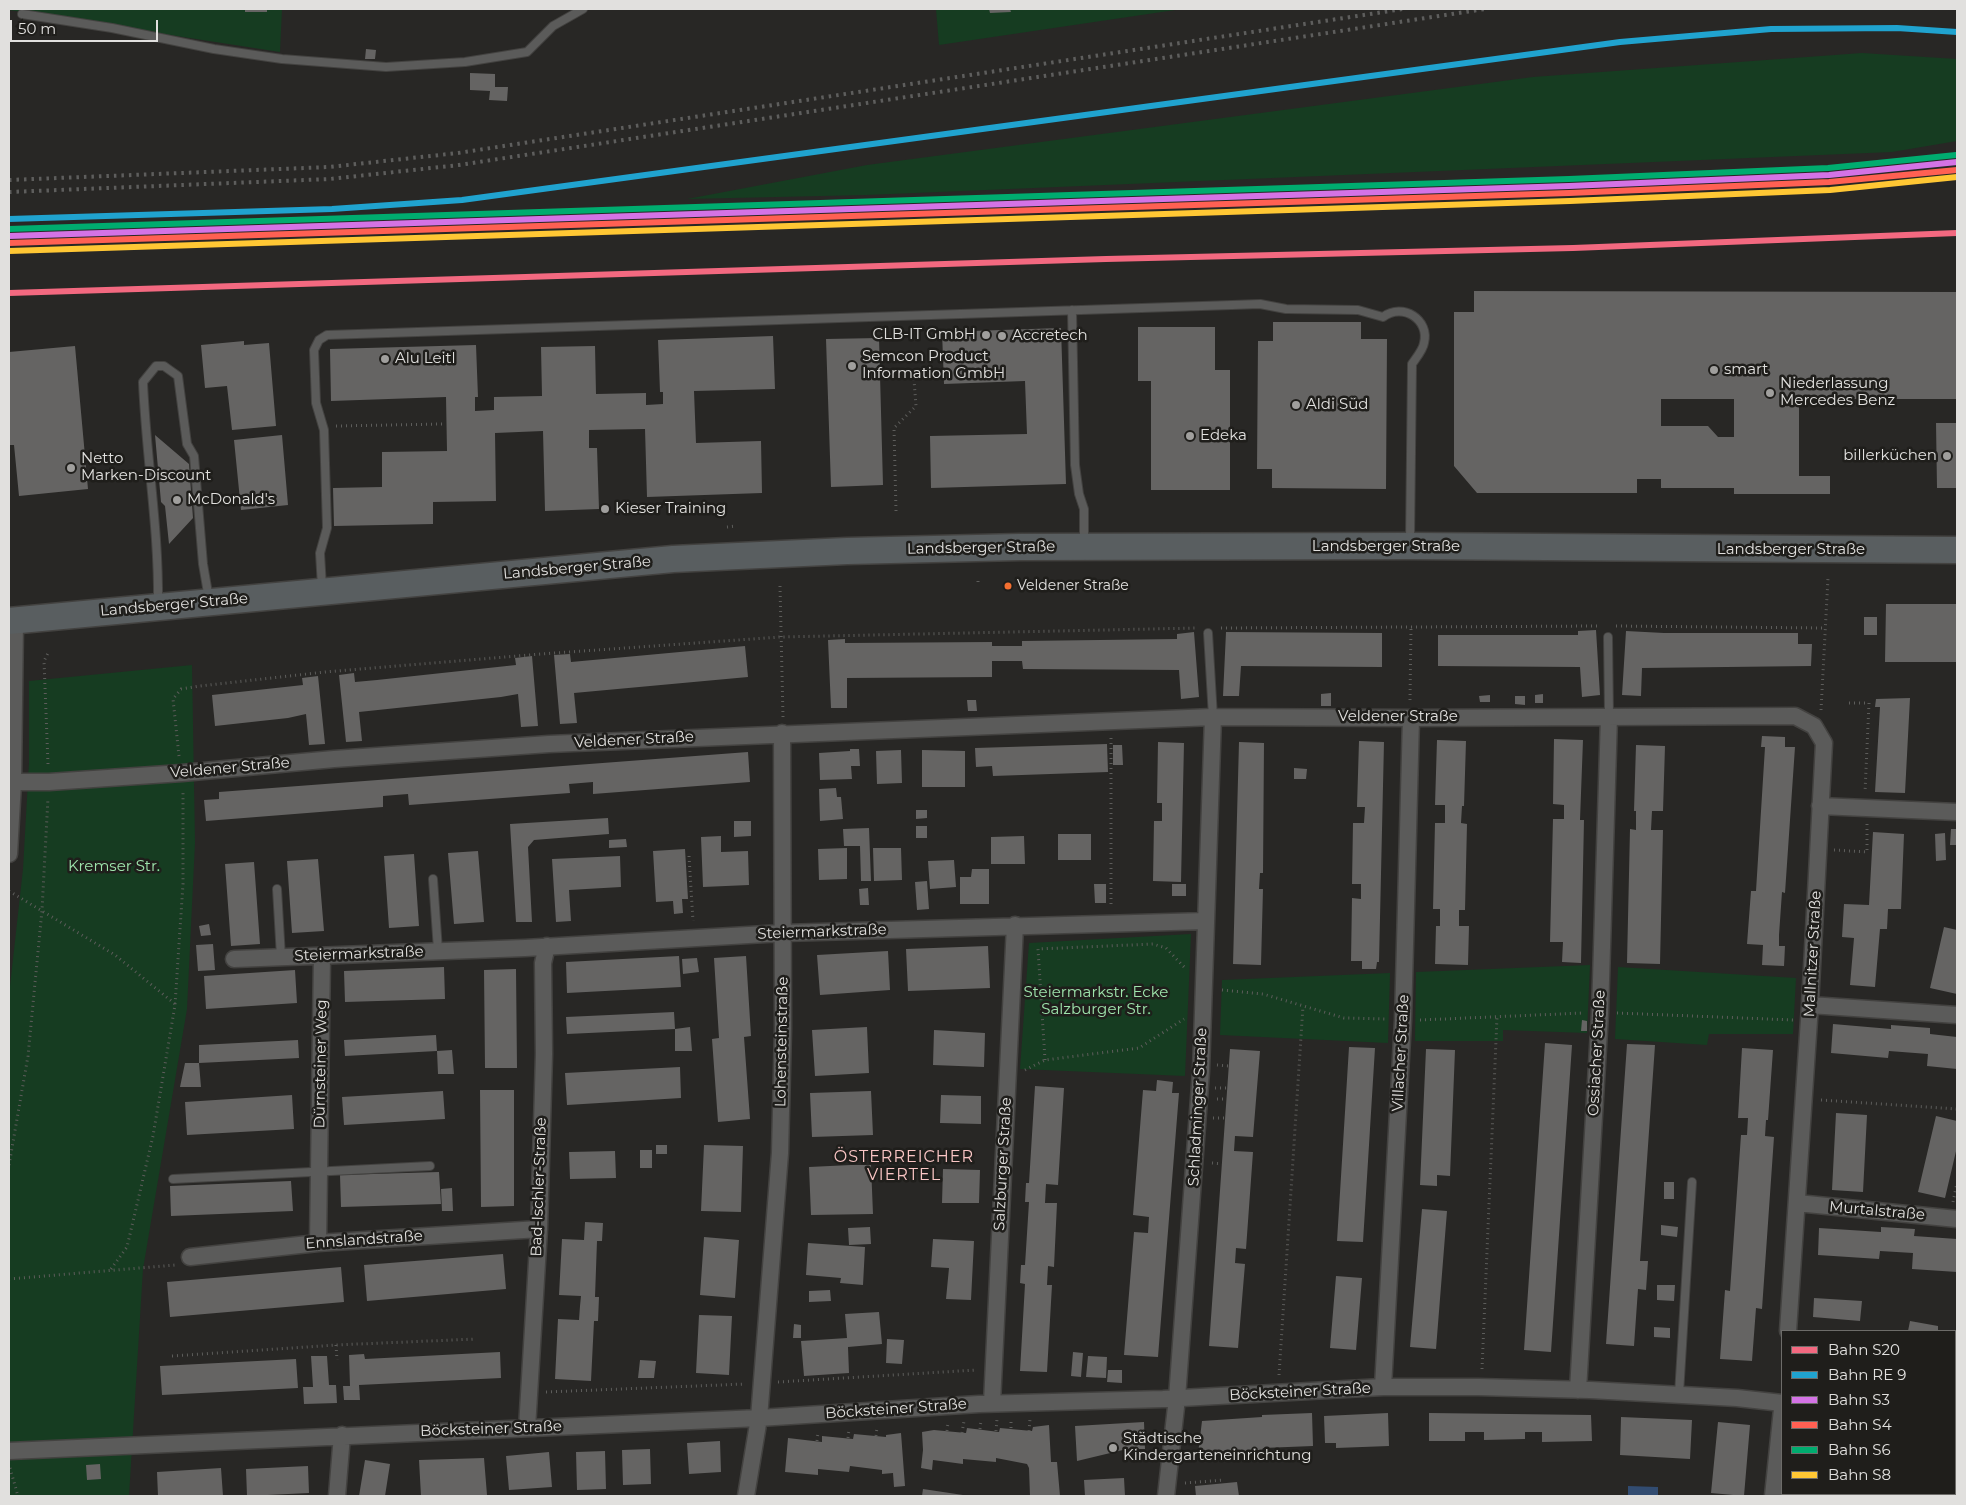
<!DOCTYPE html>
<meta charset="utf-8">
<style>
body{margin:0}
#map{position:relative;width:1966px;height:1505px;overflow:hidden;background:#282725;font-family:Montserrat,sans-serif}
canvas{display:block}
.frame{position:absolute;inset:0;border:10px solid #e1e0de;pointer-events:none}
.legend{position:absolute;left:1781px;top:1330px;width:175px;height:165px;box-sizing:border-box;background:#1f1e1b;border:1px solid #6d6c69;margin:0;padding:6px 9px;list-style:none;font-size:15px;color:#e1e0de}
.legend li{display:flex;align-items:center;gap:10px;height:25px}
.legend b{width:25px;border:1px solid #6d6c69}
.scale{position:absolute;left:10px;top:20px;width:148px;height:22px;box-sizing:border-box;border:2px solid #e1e0de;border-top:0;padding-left:6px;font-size:15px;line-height:18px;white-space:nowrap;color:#e1e0de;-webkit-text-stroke:4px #1f1e1b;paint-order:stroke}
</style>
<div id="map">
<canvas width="1966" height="1505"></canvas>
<div class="frame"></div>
<ul class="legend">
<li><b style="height:6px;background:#f36980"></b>Bahn S20</li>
<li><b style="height:6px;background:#20a3cf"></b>Bahn RE 9</li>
<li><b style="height:6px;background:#d473e5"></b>Bahn S3</li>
<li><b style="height:6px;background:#ff6053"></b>Bahn S4</li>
<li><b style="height:6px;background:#00ac6f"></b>Bahn S6</li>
<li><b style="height:6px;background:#ffc734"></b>Bahn S8</li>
</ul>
<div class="scale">50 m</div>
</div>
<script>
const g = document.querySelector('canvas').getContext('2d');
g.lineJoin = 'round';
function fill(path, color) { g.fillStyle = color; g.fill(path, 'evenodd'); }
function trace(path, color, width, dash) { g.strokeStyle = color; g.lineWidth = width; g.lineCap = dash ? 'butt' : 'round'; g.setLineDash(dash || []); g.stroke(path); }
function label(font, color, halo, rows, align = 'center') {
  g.font = font + ' Montserrat,sans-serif'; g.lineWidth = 5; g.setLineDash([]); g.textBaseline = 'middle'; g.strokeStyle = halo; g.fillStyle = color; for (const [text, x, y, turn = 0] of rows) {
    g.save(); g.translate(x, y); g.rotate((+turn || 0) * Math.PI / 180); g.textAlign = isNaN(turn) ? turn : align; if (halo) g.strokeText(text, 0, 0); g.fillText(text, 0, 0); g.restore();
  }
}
fill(new Path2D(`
 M9,9h273l-2,43 -271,-42z
 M936,9h246l-243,36z
 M1862,53l95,6v82l-65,11 -1025,43 -180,4 180,-34 666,-88z
 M192,665l3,178 -8,166 -44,260 -14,227h-120v-501l14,-126 6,-106v-82z
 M1191,934l-6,142 -165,-7 9,-126z
 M1590,965l-3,68 -84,-3v11h-88l1,-69z
 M1618,967l178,11 -3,56h-84l-2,11 -92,-6z
 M1390,973l-2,70 -168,-8 2,-55z`), '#163c21');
fill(new Path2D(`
 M1628,1486l30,1v9h-30z`), '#324c71');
fill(new Path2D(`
 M245,9h22v3h-22z
 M989,9h21l1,3 -21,1z
 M366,49l10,1 -1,9h-10z
 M470,73l25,1v13h13l-1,14 -18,-1 1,-9 -20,-1z
 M1474,291l483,1v107h-158v77h31v18h-96v-6h-73v-9h-24v14h-160l-23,-27v-154h20zM1661,399h73v38h-16l-10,-11h-47z
 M1273,322h88v17h26l-1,150 -114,-1v-19h-15l1,-128h15z
 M1138,327h77v43h15v120h-79v-109h-13z
 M1061,328l5,156 -135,4 -1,-52 97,-2 -2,-53 -81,3 -2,-52z
 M773,336l2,53 -81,2 2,52 65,-2 1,52 -115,4 -2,-68 -56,1v18h8l2,61 -54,2 -2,-80 -48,2 1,68 -63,1v22l-99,2 -1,-38 49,-1v-35l65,-1 -1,-54 -115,4 -1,-52 146,-4 2,52h-3v14l19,-1v-13l48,-1 -1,-49 54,-1 1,48 50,-1v12l17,-1v-12h-3l-2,-52z
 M879,338l4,147 -52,2 -5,-148z
 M244,341v4l25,-2 7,83 -44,4 -5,-44 -22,2 -4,-43z
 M75,346l13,143 -69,7 -5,-51h-5v-93z
 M1936,423h21v65h-20z
 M155,435l34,29 4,54 -24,26 -4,-38 -4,-4z
 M282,435l6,70 -47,5 -7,-70z
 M1886,604h71v58h-72z
 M1864,617h13v18h-13z
 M1596,630l4,65 -18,2 -2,-30 -142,-1v-31h140v-4z
 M1626,631l38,2h134v11h14l-1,22 -169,2 -1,28 -19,-1z
 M1194,632l5,65 -18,2 -2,-29 -156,-1 -1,-8h-30v16l-145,1v30h-16l-3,-68 17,-1v4l147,-1v4h30v-5l155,-2v-5z
 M1226,632l156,1v34l-141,-1 -2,30h-16z
 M745,646l3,31 -174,16 3,30 -17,1 -6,-69 16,-1 1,8z
 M532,656l6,70 -17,1 -3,-33 -17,3 -142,15 3,29 -16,1 -7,-67 15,-2 1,9 22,-2 139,-15 -1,-7z
 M318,676l7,68 -16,1 -3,-31 -18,4 -73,8 -3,-31 91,-10 -1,-7z
 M1331,693v13h-10v-12z
 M1543,694v9h-8v-8z
 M1490,695v7h-10l-1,-6z
 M1515,696h10v9l-10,-1z
 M1910,698l-5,95 -30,-1 5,-85h-5l1,-8z
 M967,700h9l1,11h-9z
 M1762,736l23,1v10h10l-10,146 -3,-1 -3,43v11h6l-1,20 -22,-1 1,-20 -16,-1 4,-53h5l9,-144h-4z
 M1554,739l29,1 -3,80h4l-3,143 -19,-1 1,-20h-13l3,-123h11v-14l-11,-1z
 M1437,740l29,1 -2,65h-2l-1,17 6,1 -2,86h-6v16h10l-1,39 -33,-1 1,-38h4v-17h-7l2,-86h10v-18h-10z
 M1359,741l25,1 -5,220h-2l-1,7h-14v-8h-11l1,-63 9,1v-15h-9l1,-61h11l1,-16h-8z
 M1158,742l26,1 -3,139 -28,-1 1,-60h8v-18h-5z
 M1239,742l25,1 -1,130h-3l-1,16h4l-2,76 -28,-1z
 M1107,744l1,28 -115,4 -1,-10 -16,1 -1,-19z
 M1113,745h9l1,20h-10z
 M1636,745l29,1 -2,65h-11l-1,19h12l-3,134 -33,-1 3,-134 6,1v-19h-2z
 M850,749h9l1,17h-9l1,13 -32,1 -1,-27 31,-2z
 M901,750l1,33 -25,1 -1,-33z
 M922,750l43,1v36h-43z
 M748,752l2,30 -157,12v-12l-24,2 1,9 -161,12 -1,-11 -25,2v11l-177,14 -2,-21 15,-1v-7z
 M1294,768l13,1 -1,10h-12z
 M836,788l1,9h4l2,22 -23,2 -1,-32z
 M916,810h11v8l-11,1z
 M608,818l1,16 -75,6 -6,7 4,75h-16l-6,-98z
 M734,821h17v15l-17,1z
 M916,826h11v12h-11z
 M869,828l2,53h-10l-1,-35h-16l-1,-17z
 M1951,829h6v16h-7z
 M1873,832l31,2 -3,75h-13l-1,20h-7l-5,58 -25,-2 4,-47 -12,-1 2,-33 25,1z
 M1945,833l1,27 -10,1 -1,-27z
 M1058,834h33v26h-33z
 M721,836v16l27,-1 1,34 -46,2 -2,-50z
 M1024,836l1,28h-34v-27z
 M626,839l1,8 -18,1v-8z
 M847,848v31l-28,1 -1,-31z
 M873,848h28l1,32 -28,1z
 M685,849l3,50h-6l1,14 -9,1 -1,-13 -17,1 -3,-51z
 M478,851l6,71 -30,2 -6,-71z
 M414,854l5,72 -30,2 -5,-72z
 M620,856l1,31 -52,3 2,31 -15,1 -4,-63z
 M318,859l6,72 -32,2 -5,-72z
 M954,860l2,27 -26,2 -2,-28z
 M254,862l6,82 -29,2 -6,-82z
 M972,869h17v35h-29v-27h11z
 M927,881l2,28 -12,1 -2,-28z
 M1094,884h12v19h-11z
 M1172,884h14v12h-14z
 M868,888l1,17h-9l-1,-16z
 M209,924l2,11 -10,1 -2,-10z
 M1944,927l13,3v64l-27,-6z
 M213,944l2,26 -17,1 -2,-26z
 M988,946l2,42 -82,3 -2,-42z
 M888,951l2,39 -70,5 -3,-40z
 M679,956l2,31 -114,6 -1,-31z
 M746,956l5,80 -7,1 6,82 -32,3 -6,-83 7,-1 -5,-80z
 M697,958l2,14 -16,2 -1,-15z
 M444,967l1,32 -100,3 -1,-31z
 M516,969l1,99h-32l-1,-98z
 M295,970l2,33 -91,6 -2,-33z
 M674,1012l1,17 15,-2 2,24h-17v-22l-108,5 -1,-17z
 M1582,1020l5,1v10h-6z
 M1833,1024l58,5v-4l39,3v6l27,3v32l-30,-3 1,-12 -39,-3 -1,7 -57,-5z
 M867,1027l2,46 -54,3 -3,-46z
 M934,1030l51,3 -1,34 -51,-2z
 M436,1035l1,16 -92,5 -1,-16z
 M298,1040l1,18 -100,5v-18z
 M1545,1043l27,2 -21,307 -27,-2z
 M1627,1044l28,1 -15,216h8l-2,29 -8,-1 -4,57 -28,-2z
 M1349,1047l26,1 -12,194 -26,-1z
 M1742,1048l31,2 -5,70h-2l-1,16 9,1 -12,172 -6,-1 -4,53 -32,-2 5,-69 5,1 11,-156h6l1,-17h-10z
 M1230,1049l30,2 -7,86 -18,-1 -1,15 19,1 -7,97 -10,-1 -1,15 10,1 -7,84 -29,-2z
 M1426,1049l29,1 -5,126 -13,-1v11l-17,-1z
 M452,1050l2,24h-16l-1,-23z
 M185,1063h14l2,24h-21z
 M680,1067l1,31 -114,7 -2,-32z
 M1157,1080l16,2 -1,11h7l-21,264 -34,-2 10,-123 14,1 1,-16 -16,-2 10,-125 13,1z
 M1035,1086l29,2 -6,97 -12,-1 -1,19h12l-3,64 -6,-1 -1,19h5l-5,87 -27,-1 5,-87 -5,-1 1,-18h4l4,-63h-4l1,-19h3z
 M480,1090h34v116l-33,1z
 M443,1091l2,28 -101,6 -2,-28z
 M871,1091l2,44 -61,2 -2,-44z
 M292,1095l2,34 -107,6 -2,-33z
 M941,1095l40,1v28l-41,-1z
 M1836,1113l31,2 -4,77 -31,-2z
 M1936,1116l21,5v26l-12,51 -27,-6z
 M656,1145h11v9h-11z
 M704,1145l39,1 -2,66 -40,-1z
 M640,1150h12v18h-12z
 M615,1151l1,27 -46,1 -1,-27z
 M851,1165h20l2,49 -62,1 -2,-48z
 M943,1169l37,1 -1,33h-37z
 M439,1172l2,32 -100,3 -1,-32z
 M291,1181l2,30 -122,5 -1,-30z
 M1664,1182h10v17h-10z
 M452,1188l1,23h-11l-1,-22z
 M1422,1209l25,2 -11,138 -26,-2z
 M585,1222l18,1 -1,18h-5l-2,56h4l-1,24h-4l-3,60 -36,-2 3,-60 21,1 1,-14 1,-10 -22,-1 3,-56 22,1z
 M1661,1225l17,2 -1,10 -16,-2z
 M870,1227l1,17 -22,1 -1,-17z
 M1881,1227l34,2 -1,7 43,3v33l-45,-3 1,-16 -33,-2 -1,8 -61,-4 1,-27 62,4z
 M704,1237l35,3 -4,58 -35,-3z
 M933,1239l41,2 -3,59 -25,-1 3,-31 -18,-1z
 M808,1243l57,4 -2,38 -23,-2 1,-5 -35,-3z
 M503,1254l3,35 -139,12 -3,-36z
 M341,1267l3,35 -174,15 -3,-35z
 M1336,1276l26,2 -6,72 -26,-2z
 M1657,1285h18l-1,16 -17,-1z
 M830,1290l1,11 -22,1v-11z
 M1814,1298l48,3 -2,20 -47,-4z
 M879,1312l3,32 -34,3 1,26 -45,3 -3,-35 46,-3 -2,-24z
 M699,1315l33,1 -3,59 -33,-2z
 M1910,1321l28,5v5h-30z
 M794,1324l7,1v13h-8z
 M1654,1327l16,1v10l-16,-1z
 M887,1339l17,1 -2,24 -16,-1z
 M500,1352l1,26 -142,7 1,15h-16l-1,-14h7l-1,-31 15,-1 1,5z
 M1073,1352l10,1 -2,24 -10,-1z
 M311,1356h16l2,29h7l1,18 -33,1 -1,-17h10z
 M1088,1356l19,1 -1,21 -20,-1z
 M296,1359l2,29 -136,7 -2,-29z
 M640,1360l16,1 -2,17h-16z
 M1108,1370h14v13l-15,-1z
 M1312,1413l1,33 -50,2 -1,2 -64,4 4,-33 60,-4v-2z
 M1388,1413l1,33 -53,2v-5h-11l-1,-27z
 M1429,1413l162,2 1,26 -50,1v-10h-17v7l-41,1v-8h-19v9h-36z
 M1621,1417l71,3 -2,39 -70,-4z
 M1144,1422l1,27h-18l-50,12 -2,-35z
 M1718,1422l32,3 -6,71 -33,-3z
 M1049,1425l2,37h6l3,34h-30l-1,-28 -2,-4 -31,-6v4l-33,-3v5l-30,-4 -1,10 -11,-2 2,-18 -1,-18 12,-2 32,3 1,-5 32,4 1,-4 32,3 1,-4z
 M901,1433l4,53 -11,1 -1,-14 -11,1v-4l-32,-4 -1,6 -31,-3v6l-33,-3 3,-34 34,4v-6l31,3 1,-5 32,3v-2z
 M720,1441l1,31 -32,2 -2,-31z
 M1955,1448h2v48l-8,-1 6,-1z
 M650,1449l1,35 -28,1 -1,-35z
 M605,1451l1,38 -29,1 -1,-38z
 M549,1452l3,35 -43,3 -3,-34z
 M484,1458l3,37 -66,1 -2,-36z
 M365,1460l25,4 -5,32h-26z
 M100,1464l1,15 -14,1 -1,-15z
 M308,1466l1,27 -62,3 -1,-27z
 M221,1468l2,28h-65l-1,-24z
 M1124,1478l1,18h-40l-1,-16z
 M1237,1482l2,14h-43l-1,-10z
 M923,1489l40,6v1h-41z
 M1821,1494h33v2h-33z`), '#656463');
const service = new Path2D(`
 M22,14l90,14 102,21 68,10 104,8 79,-5 62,-10 26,-26 30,-17
 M1072,310l3,155 4,29 5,15v33
 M322,587l-2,-34 7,-25 -3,-98 -8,-27 -2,-53 5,-10 8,-5 905,-30 28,-1 26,5 72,1 25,7c20,-15 47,3 41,26 -1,7 -8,15 -12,21l-2,178
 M158,603c1,-74 -12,-147 -15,-221l13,-16h8l14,10 9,68 7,12 9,108 6,35
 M1208,633l5,84
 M1608,637l1,79
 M433,879l5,71
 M277,889l4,68
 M173,1179l257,-13
 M1679,1394l13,-212`);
const minor = new Path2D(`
 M13,782h36l133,-9 152,-14 215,-15 664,-27 198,1 384,-2 19,10 10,17 -14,262 -22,326
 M1820,806l137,6
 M9,854l4,-72 2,-162
 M234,959l291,-11 258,-15 423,-12
 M1810,1005l147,10
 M1797,1203l160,16
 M318,1243l4,-287
 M190,1257l128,-14 221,-14
 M1383,1387l20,-367 8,-302
 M1578,1390l22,-377 9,-297
 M992,1403l23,-478
 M1955,1426h2
 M527,1428l12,-199 5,-175 -1,-91 4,-17
 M9,1451l750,-33 220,-14 184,-5 220,-12h95l112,3 147,8 45,5
 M337,1496l5,-61
 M746,1496l13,-78 21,-265 3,-125 -1,-295
 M1166,1496l11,-98 24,-327 12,-354
 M1773,1496l9,-87`);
const primary = new Path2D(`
 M9,621l664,-62 174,-8 173,-4 390,-1 547,4`);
trace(service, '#434240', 10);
trace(minor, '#434240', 19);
trace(primary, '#434240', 29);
trace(new Path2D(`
 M336,426l106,-2
 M896,511l-2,-83 22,-22 -2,-26
 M727,527l9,-1
 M1037,580v2
 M978,582v-1
 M780,586l3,131
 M1616,626l209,2
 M1221,628l378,-2
 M1410,700l1,-74
 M1849,703h20l-4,89
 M1821,710l7,-132
 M1111,738v169
 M179,756l-6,-57 8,-10 19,-3 125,-14 216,-18 239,-17 417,-9
 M48,764l-4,-103 5,-10
 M1834,850l33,2v-28
 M689,856l4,65
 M9,891l106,64 60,49
 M1222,990l41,4 81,24 43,1
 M1617,1013l176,7
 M1420,1020l163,-7
 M1045,1060l-7,-111 115,-5 13,4 20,21
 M1217,1065l12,1
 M1025,1070l20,-10 94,-12 45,-29
 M1215,1088h12
 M1217,1099h9
 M1821,1100l136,9
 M1213,1118h12
 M1212,1163l10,1
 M9,1165l19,-109 14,-146 6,-112
 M1953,1202l4,-19
 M111,1269l16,-22 26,-111 22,-131 8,-121v-94
 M9,1279l166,-14
 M1955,1343h2
 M336,1345l1,15
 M172,1356l164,-11 140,-6
 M1482,1369l15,-352
 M1279,1375l24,-369
 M778,1382l198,-12
 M546,1392l199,-8
 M1011,1428v-9
 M980,1429l1,-9
 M947,1431l1,-9
 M996,1431l1,-12
 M1029,1431l1,-12
 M962,1433l2,-12
 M876,1436l1,-9
 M848,1438l1,-9
 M817,1441l1,-9
 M10,1468l8,28
 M1185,1483l39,-3`), '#5d5d5b', 3, [1, 4]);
trace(service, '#5b5b5a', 8);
trace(minor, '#5b5b5a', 16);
trace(primary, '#595e60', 26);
trace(new Path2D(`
 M9,180l320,-13 129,-14 945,-144
 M9,192l321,-13 129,-14 1026,-156`), '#5e5e5d', 4, [2.5, 5]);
trace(new Path2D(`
 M9,293l1097,-34 467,-11 384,-15`), '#f36980', 6);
trace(new Path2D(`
 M9,219l323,-10 130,-9 1158,-158 151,-13 126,-1 60,4`), '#20a3cf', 6);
trace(new Path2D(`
 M9,236l1560,-50 260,-11 128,-13`), '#d473e5', 6);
trace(new Path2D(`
 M9,243l1560,-50 260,-11 128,-12`), '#ff6053', 6);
trace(new Path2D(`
 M9,229l1560,-50 259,-11 128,-13`), '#00ac6f', 6);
trace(new Path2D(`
 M9,251l1561,-50 260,-11 127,-13`), '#ffc734', 6);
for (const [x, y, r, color] of [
 [986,335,5,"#a09f9d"],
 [1002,336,5,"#a09f9d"],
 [385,359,5,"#a09f9d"],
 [852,366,5,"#a09f9d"],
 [1714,370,5,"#a09f9d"],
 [1770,393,5,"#a09f9d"],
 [1296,405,5,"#a09f9d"],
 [1190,436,5,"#a09f9d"],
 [1947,456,5,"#a09f9d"],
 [71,468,5,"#a09f9d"],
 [177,500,5,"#a09f9d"],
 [605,509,5,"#a09f9d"],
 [1008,586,4.5,"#f46f30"],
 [1113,1448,5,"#a09f9d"]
]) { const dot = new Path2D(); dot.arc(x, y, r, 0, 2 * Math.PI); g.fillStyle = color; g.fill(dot); trace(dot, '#1f1e1b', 2); }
label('14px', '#e1e0de', '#1f1e1b', [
 ["Veldener Straße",1017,586]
], 'left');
label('15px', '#e1e0de', '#1f1e1b', [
 ["CLB-IT GmbH",976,335,"right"],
 ["Accretech",1012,336],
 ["Semcon Product",862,357],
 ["Information GmbH",862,374],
 ["Alu Leitl",395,359],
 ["smart",1724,370],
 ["Niederlassung",1780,384],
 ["Mercedes Benz",1780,401],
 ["Aldi Süd",1306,405],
 ["Edeka",1200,436],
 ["billerküchen",1937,456,"right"],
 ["Netto",81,459],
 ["Marken-Discount",81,476],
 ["McDonald's",187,500],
 ["Kieser Training",615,509],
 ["Städtische",1123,1439],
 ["Kindergarteneinrichtung",1123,1456]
], 'left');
label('15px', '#e1e0de', '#1f1e1b', [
 ["Landsberger Straße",1386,547],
 ["Landsberger Straße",981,548,-1],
 ["Landsberger Straße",1791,550],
 ["Landsberger Straße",577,568,-5],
 ["Landsberger Straße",174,605,-5],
 ["Veldener Straße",1398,717],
 ["Veldener Straße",634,740,-3],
 ["Veldener Straße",230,768,-5],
 ["Steiermarkstraße",822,932,-2],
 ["Steiermarkstraße",359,954,-2],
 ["Mallnitzer Straße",1813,954,-87],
 ["Lohensteinstraße",782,1042,-89],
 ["Villacher Straße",1401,1053,-87],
 ["Ossiacher Straße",1597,1053,-87],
 ["Dürnsteiner Weg",321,1064,-89],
 ["Schladminger Straße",1198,1107,-87],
 ["Salzburger Straße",1003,1164,-87],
 ["Bad-Ischler-Straße",539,1187,-88],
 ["Murtalstraße",1877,1211,5],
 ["Ennslandstraße",364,1240,-4],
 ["Böcksteiner Straße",1300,1392,-3],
 ["Böcksteiner Straße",896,1409,-4],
 ["Böcksteiner Straße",491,1429,-2]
]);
label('15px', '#9ee4ac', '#1f1e1b', [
 ["Kremser Str.",114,867],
 ["Steiermarkstr. Ecke",1096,993],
 ["Salzburger Str.",1096,1010]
]);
g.letterSpacing = '1px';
label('16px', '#fac6c5', '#1f1e1b', [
 ["ÖSTERREICHER",904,1157],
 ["VIERTEL",904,1175]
]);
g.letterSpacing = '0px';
</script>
